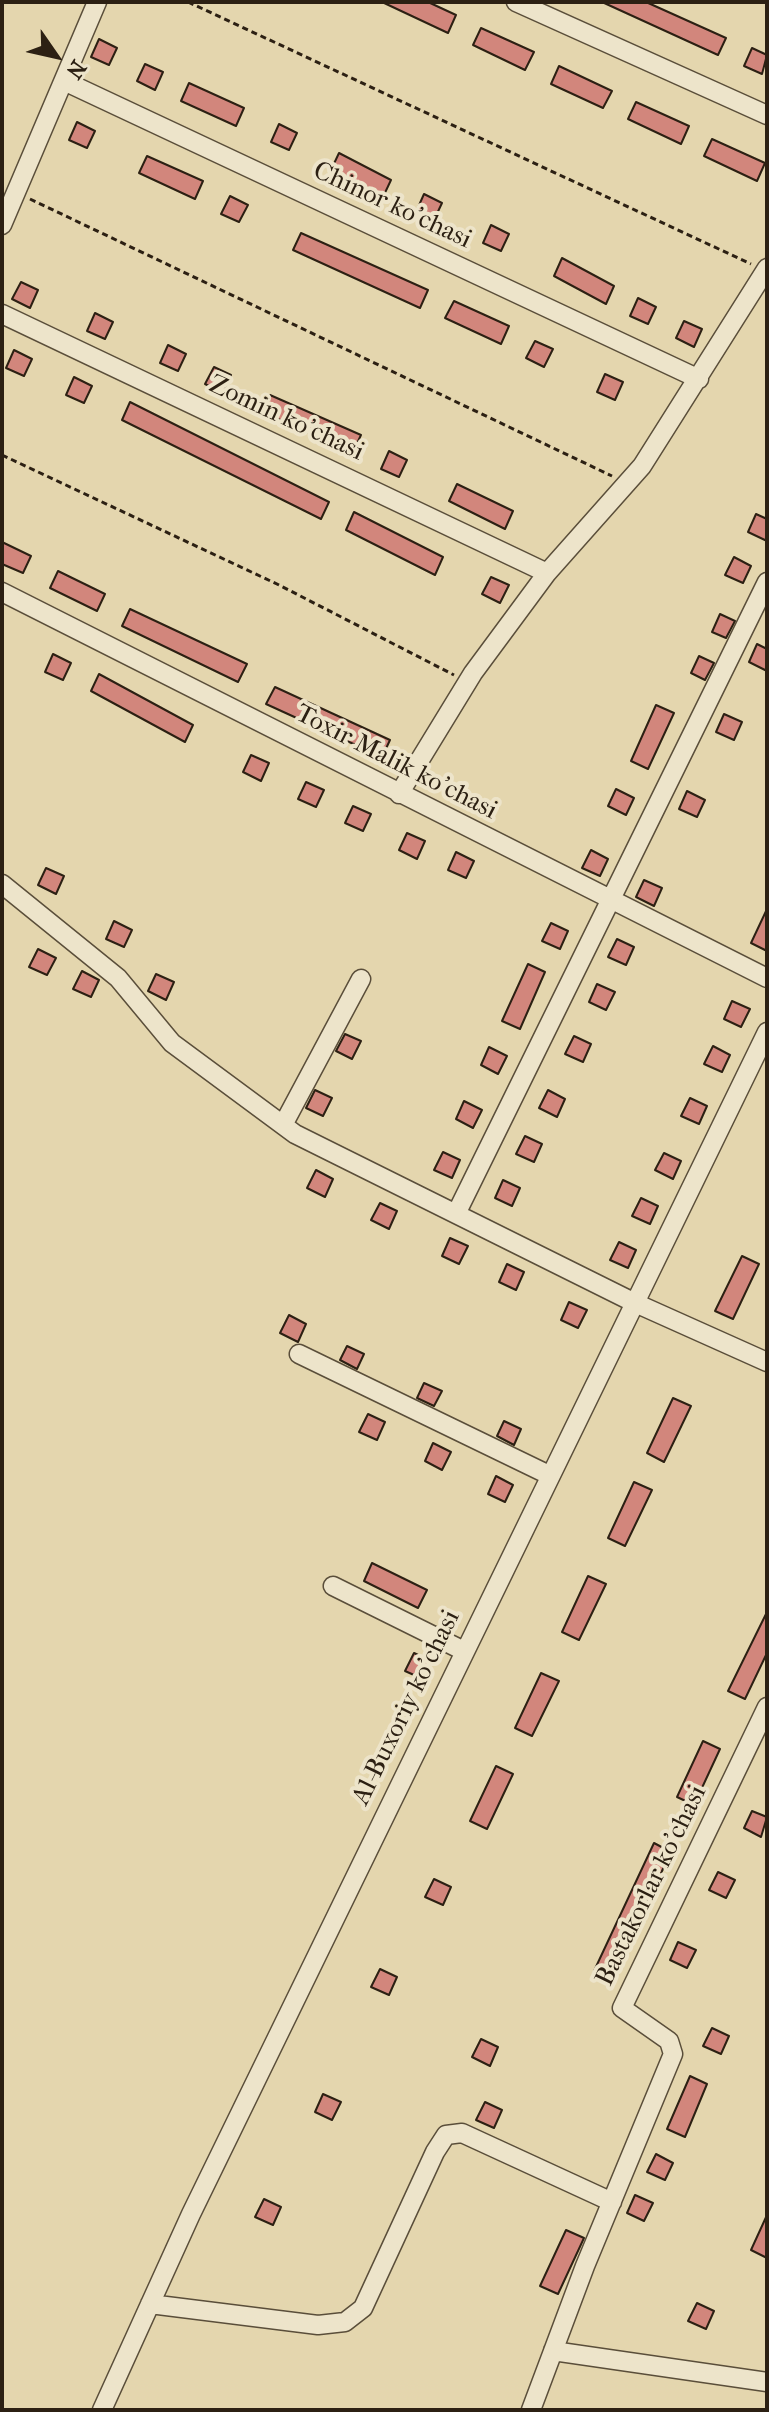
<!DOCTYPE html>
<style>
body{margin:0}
#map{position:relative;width:769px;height:2412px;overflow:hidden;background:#e4d6ae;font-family:"IM FELL French Canon",serif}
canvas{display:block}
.frame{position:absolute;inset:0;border:4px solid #2c2013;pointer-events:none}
.north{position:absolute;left:16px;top:16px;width:80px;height:80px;-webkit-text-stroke:6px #ede4ca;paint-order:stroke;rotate:124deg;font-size:22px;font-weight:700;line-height:32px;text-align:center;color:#2c2013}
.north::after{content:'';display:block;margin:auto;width:28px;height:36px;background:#2c2013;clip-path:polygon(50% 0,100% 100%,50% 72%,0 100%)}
</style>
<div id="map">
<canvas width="769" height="2412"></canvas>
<div class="frame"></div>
<div class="north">N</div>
</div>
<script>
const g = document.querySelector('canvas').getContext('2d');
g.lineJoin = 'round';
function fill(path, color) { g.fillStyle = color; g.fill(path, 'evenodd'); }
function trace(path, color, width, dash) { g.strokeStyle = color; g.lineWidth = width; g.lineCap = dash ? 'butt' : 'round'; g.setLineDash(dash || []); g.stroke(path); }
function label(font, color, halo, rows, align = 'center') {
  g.font = font + ' "IM FELL French Canon",serif'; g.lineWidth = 8; g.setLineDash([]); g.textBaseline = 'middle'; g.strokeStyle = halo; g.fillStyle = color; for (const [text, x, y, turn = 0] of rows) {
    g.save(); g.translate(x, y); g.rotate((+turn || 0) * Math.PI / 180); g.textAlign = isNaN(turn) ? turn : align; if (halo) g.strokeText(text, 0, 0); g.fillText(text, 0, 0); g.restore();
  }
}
const building = new Path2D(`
 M382,2h46l28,13 -8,18z
 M602,2h44l80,36 -8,17z
 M481,28l53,24 -9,18 -52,-25z
 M99,39l18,9 -8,17 -18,-8z
 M752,48l15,7 -5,19 -18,-8z
 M145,64l18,8 -8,18 -18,-9z
 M559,66l53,25 -9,17 -52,-24z
 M189,83l55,25 -8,18 -55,-25z
 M636,102l53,24 -8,18 -53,-25z
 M77,122l18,9 -8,17 -18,-8z
 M279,124l18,9 -8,17 -18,-8z
 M712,139l53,24 -8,18 -53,-25z
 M339,153l52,27 -8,17 -52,-27z
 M147,156l56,25 -8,18 -56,-26z
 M424,194l18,9 -8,17 -18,-8z
 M230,196l18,9 -9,17 -18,-8z
 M491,225l18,9 -8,17 -18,-8z
 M301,233l127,57 -8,18 -127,-58z
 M562,258l52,28 -8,18 -52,-28z
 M21,282l17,8 -8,18 -18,-9z
 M638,298l18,9 -8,17 -18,-8z
 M454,301l55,25 -8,18 -56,-26z
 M95,313l18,9 -8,17 -18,-8z
 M684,321l18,8 -8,18 -18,-9z
 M535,341l18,8 -9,18 -18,-9z
 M168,345l18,9 -8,17 -18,-8z
 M14,350l18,9 -8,17 -18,-8z
 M214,367l17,8 -8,18 -18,-9z
 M605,374l18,8 -8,18 -18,-8z
 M74,377l18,9 -8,17 -18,-8z
 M270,395l91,40 -8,17 -91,-40z
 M130,402l199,100 -8,17 -199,-99z
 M389,451l18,9 -8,17 -18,-8z
 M457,484l56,27 -8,18 -56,-28z
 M354,512l89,45 -8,18 -89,-45z
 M756,514l11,5v22l-19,-9z
 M2,542l29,14 -8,17 -21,-9z
 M734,557l17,9 -8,17 -18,-8z
 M58,571l47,23 -8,17 -47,-23z
 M491,577l18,8 -9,18 -18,-9z
 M130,609l117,55 -9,18 -116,-56z
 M720,614l15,7 -9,17 -14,-6z
 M757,644l10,5v22l-18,-9z
 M53,654l18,9 -8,17 -18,-8z
 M699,656l15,7 -9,17 -14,-7z
 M99,674l94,51 -8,17 -94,-51z
 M275,687l115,53 -8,17 -116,-53z
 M656,705l18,8 -26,56 -17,-8z
 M724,714l18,8 -8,18 -18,-8z
 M251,755l18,8 -8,18 -18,-9z
 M306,782l18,8 -8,17 -18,-8z
 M616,789l18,9 -8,17 -18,-9z
 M687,791l18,9 -8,17 -18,-8z
 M353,806l18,8 -8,17 -18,-8z
 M407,833l18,8 -8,18 -18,-9z
 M591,850l17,9 -8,17 -18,-8z
 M456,852l18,9 -8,17 -18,-8z
 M46,868l18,8 -8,18 -18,-9z
 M644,880l18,8 -8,18 -18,-9z
 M767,909v42l-16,-8z
 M114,921l18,9 -8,17 -18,-8z
 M551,923l17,8 -8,18 -18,-8z
 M617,939l17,8 -8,18 -18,-8z
 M38,949l18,9 -9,17 -18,-8z
 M528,964l17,8 -25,57 -18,-8z
 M82,971l17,9 -8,17 -18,-8z
 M156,974l18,8 -8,18 -18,-9z
 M597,984l18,8 -9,18 -17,-8z
 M732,1001l18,8 -9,18 -17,-8z
 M345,1034l16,7 -9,18 -16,-8z
 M574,1036l17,8 -8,18 -18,-8z
 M713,1046l17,9 -8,17 -18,-8z
 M489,1047l18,9 -9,18 -17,-9z
 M315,1090l17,8 -9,18 -17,-8z
 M548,1090l17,9 -8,18 -18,-9z
 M690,1098l17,8 -8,18 -18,-8z
 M464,1101l18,9 -9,18 -17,-9z
 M525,1136l17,8 -8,18 -18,-8z
 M443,1152l17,8 -8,18 -18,-8z
 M664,1153l17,8 -8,18 -18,-9z
 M316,1170l17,9 -8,18 -18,-9z
 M503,1180l17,8 -8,18 -17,-8z
 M641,1198l17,8 -8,18 -18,-8z
 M380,1203l17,8 -8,18 -18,-9z
 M450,1238l18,8 -9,18 -17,-8z
 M619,1242l17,8 -8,18 -18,-8z
 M742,1256l17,8 -26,55 -18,-8z
 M507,1264l17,8 -8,18 -17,-8z
 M569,1302l18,8 -9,18 -17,-8z
 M289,1315l17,9 -8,18 -18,-9z
 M347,1346l17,8 -7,15 -17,-9z
 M424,1383l18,8 -8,15 -17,-8z
 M673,1398l18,8 -27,56 -17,-9z
 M368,1414l17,8 -8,18 -18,-8z
 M504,1421l17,8 -7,16 -17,-9z
 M433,1443l18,9 -9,18 -17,-9z
 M496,1476l17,9 -8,17 -17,-8z
 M634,1482l18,8 -27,56 -17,-8z
 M372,1563l55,27 -9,18 -54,-27z
 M588,1576l18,8 -27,56 -17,-8z
 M767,1612v41l-22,46 -17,-8z
 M414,1653l17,8 -8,18 -18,-8z
 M541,1673l18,8 -27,55 -17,-8z
 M703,1741l17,8 -26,56 -17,-8z
 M496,1766l17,8 -26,55 -17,-8z
 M752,1811l15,6 -6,20 -17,-9z
 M654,1843l17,9 -60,127 -17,-8z
 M718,1872l17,8 -9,18 -17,-8z
 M434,1879l17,8 -8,18 -18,-8z
 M678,1942l18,8 -9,18 -17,-8z
 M380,1969l17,8 -8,18 -18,-8z
 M712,2028l17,8 -8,18 -18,-8z
 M481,2039l17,8 -8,19 -18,-9z
 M690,2076l17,8 -22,53 -18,-8z
 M323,2094l18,8 -9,18 -17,-8z
 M485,2102l17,8 -8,18 -18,-8z
 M656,2154l17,9 -8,17 -18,-8z
 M635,2195l18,8 -9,18 -17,-8z
 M264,2199l17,8 -8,18 -18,-8z
 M767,2215v43l-16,-8z
 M566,2230l18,8 -26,56 -18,-8z
 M697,2303l17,8 -8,18 -18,-8z`);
fill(building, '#d2867c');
trace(building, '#2c2013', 2);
const minor = new Path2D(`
 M516,2l251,113
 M64,81l635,298
 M2,225l95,-223
 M2,314l545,259
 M2,592l765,386
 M399,794l74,-121 74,-100 95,-107 125,-198
 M2,884l116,94 54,65 123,91 338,168 134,60
 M283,1125l78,-146
 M456,1214l311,-632
 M299,1354l250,121
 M333,1586l131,65
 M150,2304l168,21 27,-3 18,-14 72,-156 11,-17 16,-2 150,69
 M553,2351l214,31
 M102,2410l89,-196 576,-1182
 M531,2410l54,-144 88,-212 -4,-13 -47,-33 145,-301`);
trace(minor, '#5a4e3a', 21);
trace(new Path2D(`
 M188,2l563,262
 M30,199l582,277
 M2,455l277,130 175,90`), '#2c2013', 3, [6, 4]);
trace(minor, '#ede4ca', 18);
label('26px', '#2c2013', '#ede4ca', [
 ["Chinor ko'chasi",392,206,25],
 ["Zomin ko'chasi",286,419,25],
 ["Toxir Malik ko'chasi",396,763,27],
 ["Al-Buxoriy ko'chasi",407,1708,-64],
 ["Bastakorlar ko'chasi",652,1886,-64]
]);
</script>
